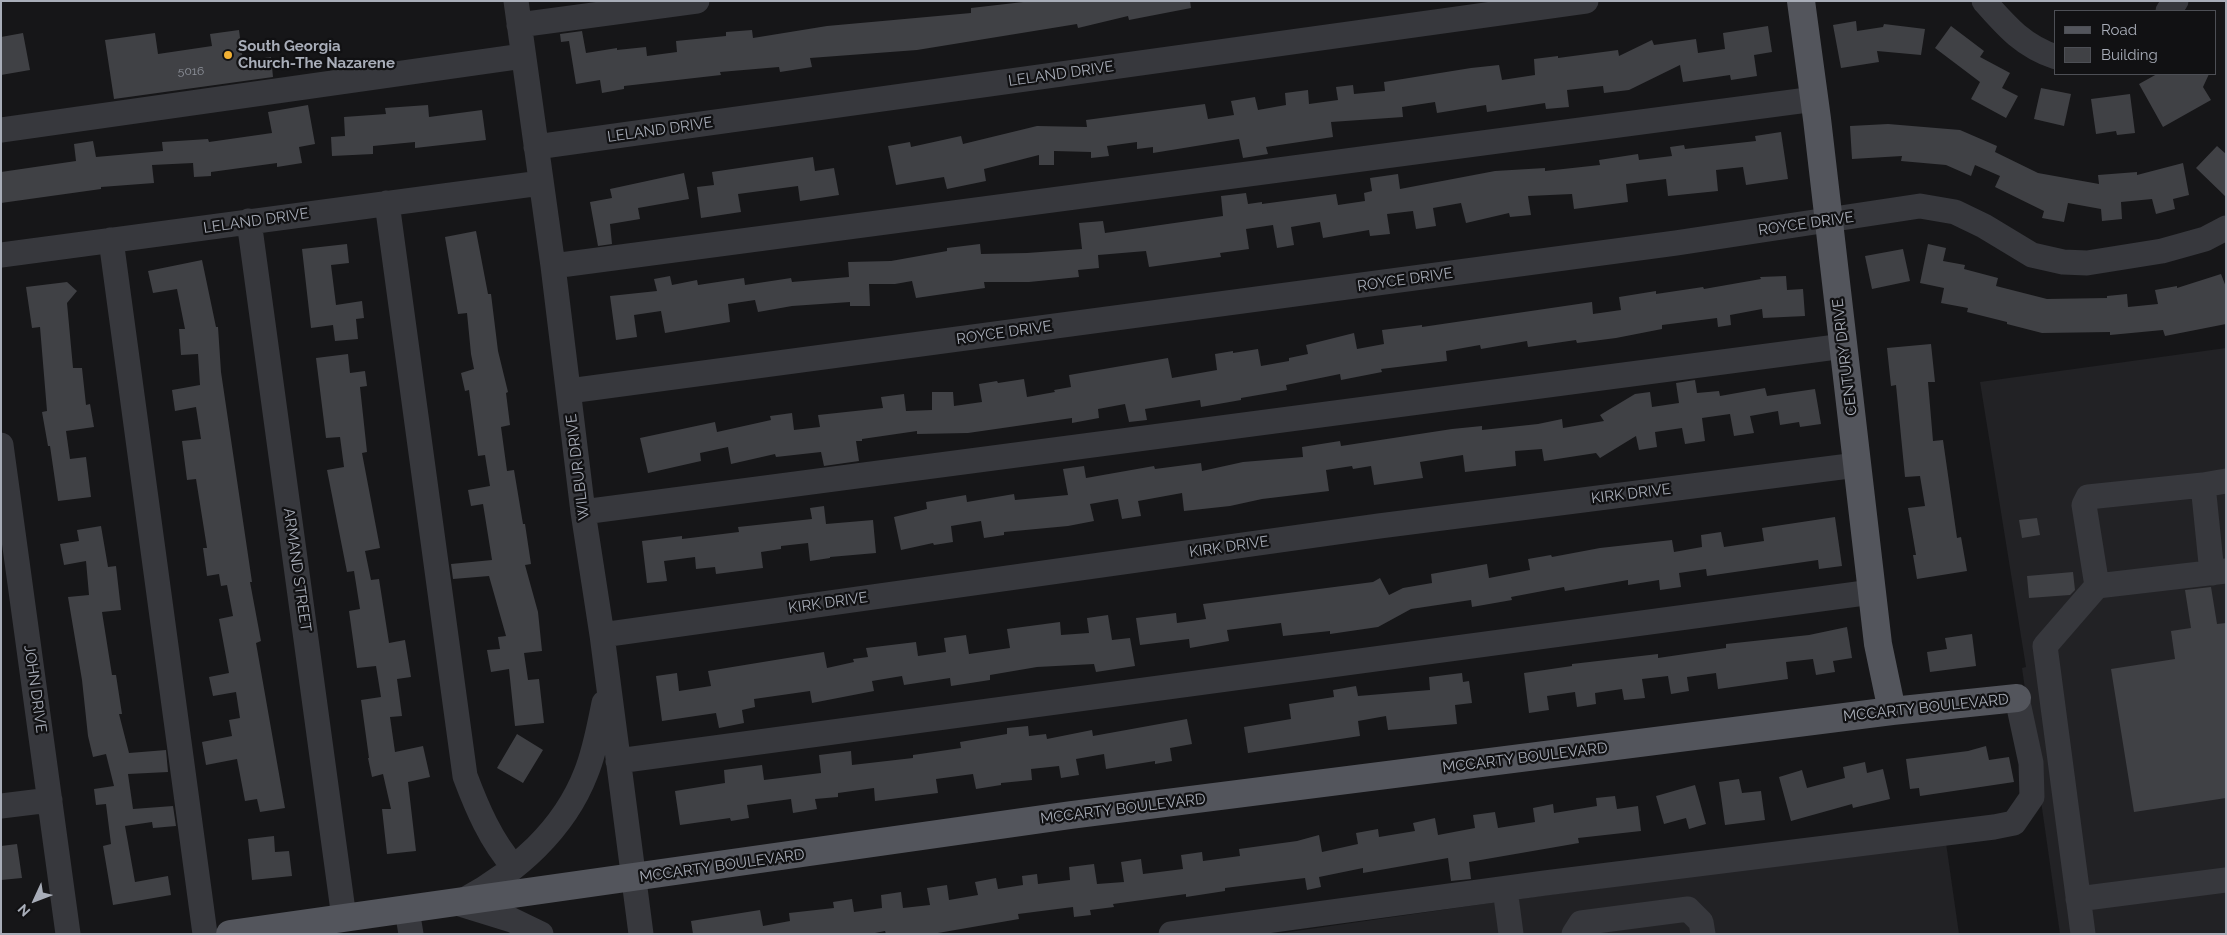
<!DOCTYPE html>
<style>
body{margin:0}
#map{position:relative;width:2227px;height:935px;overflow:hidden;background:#161618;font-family:Raleway,sans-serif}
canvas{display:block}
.frame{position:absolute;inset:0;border:2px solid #a8adb8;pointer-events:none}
.legend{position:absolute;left:2054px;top:10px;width:162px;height:65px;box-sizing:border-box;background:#111113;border:1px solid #4d4f55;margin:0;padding:6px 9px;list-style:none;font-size:15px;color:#a8adb8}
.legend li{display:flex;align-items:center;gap:10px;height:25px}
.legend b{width:25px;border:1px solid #4d4f55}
.north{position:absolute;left:10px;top:875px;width:50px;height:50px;-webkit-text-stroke:4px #111113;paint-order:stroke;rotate:227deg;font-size:14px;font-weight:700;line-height:20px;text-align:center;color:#a8adb8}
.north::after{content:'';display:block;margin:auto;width:18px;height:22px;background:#a8adb8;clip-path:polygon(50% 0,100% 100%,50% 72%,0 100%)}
</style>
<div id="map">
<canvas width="2227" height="935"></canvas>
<div class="frame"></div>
<ul class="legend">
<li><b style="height:6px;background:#53555c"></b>Road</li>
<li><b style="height:14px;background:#404145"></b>Building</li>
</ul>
<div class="north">N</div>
</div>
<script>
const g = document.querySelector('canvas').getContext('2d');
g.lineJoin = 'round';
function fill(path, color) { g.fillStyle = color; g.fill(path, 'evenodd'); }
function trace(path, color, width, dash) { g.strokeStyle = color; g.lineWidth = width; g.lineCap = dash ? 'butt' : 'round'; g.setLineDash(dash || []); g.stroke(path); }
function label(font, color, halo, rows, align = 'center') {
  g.font = font + ' Raleway,sans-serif'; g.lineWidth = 4.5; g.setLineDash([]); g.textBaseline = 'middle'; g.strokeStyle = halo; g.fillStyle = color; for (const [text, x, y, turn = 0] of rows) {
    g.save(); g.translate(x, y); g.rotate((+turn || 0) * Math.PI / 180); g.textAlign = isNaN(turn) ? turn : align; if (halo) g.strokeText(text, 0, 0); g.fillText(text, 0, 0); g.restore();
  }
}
fill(new Path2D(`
 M2226,348v586h-166l-38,-266 4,-1 -46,-285z
 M1946,843l13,91h-684l257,-37z`), '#222225');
fill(new Path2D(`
 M1032,1h158l1,7 -62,12 -1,-4 -50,12 -1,-4 -160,26 -107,8 2,9 -32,5 -1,-5 -59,5 1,3 -97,11v3l-22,4 -2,-13 -24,4 -7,-43 -8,1 -1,-8 22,-3 4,22 31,-5v2l29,-3 1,9 30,-4 -1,-11 50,-5v-4l26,-2 1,8 74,-12 144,-13v-5z
 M1856,21l1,10 26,-4 1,-3 41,5 -4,26 -44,-4 2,11 -38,6 -8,-43z
 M1768,26l4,26 -18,3 3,21 -26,4 -1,-5 -47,7 -3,-17 -51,25 -25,3 -1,-7 -36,4 2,17 -23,2 -1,-6 -58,9 -1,-7 -49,8 -2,-11 -33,5 1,10 -72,5 2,15 -67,10 2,7 -25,4 -4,-19 -86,14v-6l-16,2v-7l-30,4 2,10 -18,2v-6l-37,-1v14h-15v-10l-55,14 2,12 -39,8 -3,-12 -48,8 -8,-39 22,-4 1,5 50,-11 2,8 74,-18 50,1 -1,-7 119,-16 3,15 26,-4 -3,-14 24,-4 3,13 28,-5 -1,-12 23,-3 1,14 29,-4 -2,-13 17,-2 1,9 31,-3 -1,-9 87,-14 28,-3 3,15 33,-5 -1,-16 24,-3v2l60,-8 1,6 33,-16 2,5 42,-6 2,14 27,-4 -2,-16z
 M1951,26l33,25 -4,6 30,16 -8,15 16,8 -12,22 -35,-19 9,-17 -45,-34z
 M239,30l4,31 28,-4 2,20 -159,22 -9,-59 50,-7 3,21 54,-8 -2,-12z
 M23,33l7,37 -29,5v-38z
 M2157,74h52l-6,13 8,13 -48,27 -24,-43z
 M2041,88l30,6 -7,32 -30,-7z
 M2130,94l5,39 -18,2 -1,-4 -20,3 -5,-35z
 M308,105l7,39 -16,3 3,16 -25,4v-4l-66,9v4l-17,1 -1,-14 -41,2 2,18 -53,4v2l-100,14v-31l75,-11 -2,-17 19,-3 3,16 67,-6 -1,-9 46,-3 1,3 63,-9 -4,-21z
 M428,105l1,12 53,-7 4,30 -71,8v-6l-42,4v8l-41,2 -1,-19 14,-1 -1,-19 42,-3 -1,-6z
 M1888,124l72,6 37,16 -2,6 43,21 61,11 -1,-9 39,-3v3l46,-12 6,32 -16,4 2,10 -19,5 -4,-15 -31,3 1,17 -20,2 -1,-12 -33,-6 -4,19 -22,-4 2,-7 -49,-24 5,-11 -25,-11 -4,11 -25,-11 -45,-4 1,-5 -50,3 -2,-33z
 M1781,132l7,47 -42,6 -3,-18 -27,3 2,21 -50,5 -2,-17 -40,5 2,18 -54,7 -2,-15 -44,2 3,19 -21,2 -1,-4 -43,10 -5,-20 -28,5 3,18 -20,3 -3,-18 -26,3 3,20 -20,2 -1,-6 -46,8 -3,-16 -29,5 3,18 -17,3 -4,-23 -27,4 3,20 -29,4 1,4 -72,10 -3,-16 -48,4 1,13 -21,2 1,7 -50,5h-45l1,6 -69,10 -4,-17 -17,3h-26l1,22h-20v-4l-58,4 -34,6 -3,-12 -27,4 2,18 -65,11 -4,-22 -27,4 3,22 -21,3 -6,-44 47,-5 -3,-12 16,-3 2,9 25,-5 1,5 46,-7 1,7 46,-7 1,4 57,-5 -1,-15 43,-1 56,-10v-3l33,-4 1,10 46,-1 55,-4 -3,-26 24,-2 2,12 118,-17 -2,-20 25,-3 2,11 14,-2v2l74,-10 2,11 27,-4 -1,-8 8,-2 -2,-13 28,-4 2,15 95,-18 50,-3v3l55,-6 -1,-5 39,-6 1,6 33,-4 -2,-9 14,-2 1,4 71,-8 -1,-5z
 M2217,146l9,8v43l-30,-29z
 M813,157l2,14 19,-3 5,27 -39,6 -2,-15 -60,8 3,18 -40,6 -4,-31 17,-2 -2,-13z
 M684,173l5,26 -51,9 2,11 -30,5 2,20 -14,2 -8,-44 22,-4 -2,-9z
 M476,231l12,63h3l7,57 10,41 -2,1 4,32 -9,2 6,44 7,-1 9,54h2l6,40 -6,1 13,47 4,39 -18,2 4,27 11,-1 5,44 -29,3 -6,-57 -18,3 -4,-22 13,-1 -2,-12 8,-1 -17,-60 -36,3 -2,-15 41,-4 -9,-56 -12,2 -3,-16 22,-4 -5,-31 -7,1 -9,-66 -4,1 -4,-18 13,-4 -3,-15 -4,-41 -9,1 -13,-77z
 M347,244l2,19 -18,2 5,40 26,-4 2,17 -8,1 2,20 -23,2 -2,-16 -22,3 -9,-79z
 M1928,244l18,4 -3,13 22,4 -1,4 34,9 -2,8 51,13 60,-1v-2l20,-2 1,13 30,-3 -3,-14 22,-4v2l44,-14 5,13v37l-61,12 -2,-6 -53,5v-3l-68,1 -35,-9v-2l-40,-10 1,-4 -27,-5 3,-15 -24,-5z
 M1903,249l7,32 -38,8 -7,-33z
 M202,260l14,67h2l3,45 31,210h-2l11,59 -5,2 29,165 -25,4 -3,-13 -12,2 -8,-42 -31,6 -4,-23 30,-6 -3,-16 11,-2 -4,-26 -23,4 -4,-19 20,-4 -10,-54 14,-3 -6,-31 -6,1 -2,-12 -12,2 -4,-28h4l-11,-69 -9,1 -5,-39 19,-2 -5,-32 -21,4 -3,-21 28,-5 -2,-31 -17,1 -2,-26h6l-8,-40 -24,4 -5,-22z
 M1786,276l1,14 16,-1 2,27 -42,2 -1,-9 -32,6 1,10 -13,2 -1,-9 -55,7v4l-46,9 -39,5 -1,-3 -48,7 -1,-6 -46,8 -1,-4 -34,6 1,10 -66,8 1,3 -41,8 -1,-6 -54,11 1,5 -46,8v2l-40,7 -1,-7 -55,9 2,11 -18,2 -4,-18 -27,5 1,9 -27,5v-5l-104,15 -51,1v-3l-55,8v2h-6l3,20 -35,5 -3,-14 -45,5 -1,-3 -44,10 -3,-17 -28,6 1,8 -53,12 -8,-35 75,-16 2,10 54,-12 -1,-4 22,-3 2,17 26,-3 -2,-12 65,-7 -2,-11 23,-3 2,17 26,-1v-18h21l1,14 28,-4 -3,-18 18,-3 1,2 26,-4 3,18 28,-5 -1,-2 17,-3 -2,-12 99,-17 4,20 45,-8 -2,-16 18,-3v2l25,-4 3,17 28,-5v-3l19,-4 -2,-9 48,-12 3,16 27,-5 -2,-14 40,-5v2l170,-25 1,12 28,-4 -2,-13 37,-6v3l47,-7 1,2 57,-10 -1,-2z
 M67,282l10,9 -10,12 6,65h9l4,37 4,-1 4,23 -28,4 4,28 16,-2 5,40 -33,4 -8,-55h-2l-6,-34 5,-1 -7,-84 -8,1 -6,-41z
 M1931,344l4,38h-7l5,59 10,-1 14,98 4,-1 6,34 -50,8 -4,-24h3l-8,-47 17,-2 -5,-30 -15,1 -9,-92 -5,1 -4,-38z
 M348,354l2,19 15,-2 2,15 -7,1 7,65 -5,1 18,95 -15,3 6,29 8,-1 10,64 16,-3 6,37 -14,2 5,37 -12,1 5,35 28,-6 7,31 -22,5 8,69 -29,3 -5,-45h9l-8,-35 -11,3 -4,-19h1l-8,-58 20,-3 -5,-31 -19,2 -8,-57 11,-2 -6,-38 -7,1 -20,-102 17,-3 -4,-30 -14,1 -10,-80z
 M1695,380l2,13 22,-2 1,5 45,-8 2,8 48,-7 6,35 -21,3 -1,-5 -19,3 -2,-14 -28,5 4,17 -20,3 -4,-22 -28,4 3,23 -20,3 -3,-16 -27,4 2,15 -18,3 -3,-14 -36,22 -4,-5 -52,8 -2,-12 -27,2 1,15 -51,6 -2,-17 -43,7 3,16 -49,7 -3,-19 -18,3 -1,-3 -26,4 3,21 -67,8 -32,7 -46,5 -2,-18 -44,8 3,15 -19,3 -4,-20 -28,5 4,17 -26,5 -64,6v3l-20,3 -3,-17 -30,5 2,16 -19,3 -1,-2 -32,7 -7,-33 33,-8 -1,-7 40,-7 1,7 47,-8 1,6 53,-5 -5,-26 21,-3 2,12 68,-12 1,3 46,-6 1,8 41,-9 60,-5 -1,-10 38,-6 1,5 111,-17 30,-3v4l56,-6 24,-5 1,9 41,-7 -4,-6 35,-21 15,-2 2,15 27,-4 -3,-20z
 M824,506l2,18 47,-4 3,33 -46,4v1l-20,3 -2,-18 -27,3v3l-20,3 2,16 -47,6 -1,-7 -19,2 -1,-12 -31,4 3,20 -20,2 -5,-42 40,-5v3l57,-7 -1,-5 74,-8 -2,-11z
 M1835,517l7,49 -23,3 -1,-9 -111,16 -1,-7 -27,4 2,14 -21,3 -1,-10 -31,5v-5l-63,11 -1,-4 -53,10 1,3 -40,7 -1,-7 -60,9 -33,18 -48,7v-3l-47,5 -2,-13 -54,7 2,11 -39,7 -1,-9 -49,6 -4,-27 40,-5 1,10 29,-4 -3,-15 170,-22 7,-4 9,17 14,-7 29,-5 -1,-9 56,-10 2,14 41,-8 -2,-11 23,-4 1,2 48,-9 72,-8 2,12 28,-5 -1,-12 20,-3 3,15 40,-6 -2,-13z
 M2037,518l3,17 -18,3 -3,-18z
 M101,526l7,41 8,-1 5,44 -19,2 10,63h4l6,39h-3l10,39 37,-3 2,22 -40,2 5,35 40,-3 3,20 -23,2 -1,-6 -27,4 10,56 33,-6 3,19 -58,10 -10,-59 8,-2 -5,-40 -10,1 -2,-16 20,-3 -8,-32 -13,3 -5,-21 -6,-56 -14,-83 21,-2 -3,-34 -22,4 -4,-21 19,-3 -2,-11z
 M2073,572l2,18 -5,5 -41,3 -2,-22z
 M2211,587l6,37 9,-1v175l-92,14 -23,-143 64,-10 -4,-28 20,-3 -6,-38z
 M1108,615l4,25 18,-2 5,28 -39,6 -2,-8 -57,3 -47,8v5l-39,6 -1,-8 -46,7 -2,-9 -30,5 2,10 -62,12 -2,-12 -56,8 1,8 -13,3 2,13 -25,5 -3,-15 -54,8 -6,-45 21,-3 2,18 32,-5 -3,-15 116,-19 3,16 27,-6 -1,-3 15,-2 -2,-9 50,-6 2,14 28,-4 -2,-14 22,-3 3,19 41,-6 -3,-19 53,-7 1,13 28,-2 -2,-15z
 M1847,627l5,31 -19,3 2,11 -19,3 -3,-16 -27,3 2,17 -70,10 -2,-16 -29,4 2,14 -18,3 -3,-18 -26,3 3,19 -21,2 -2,-11 -27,4 1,11 -19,3 -2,-15 -28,4 2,14 -20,3 -5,-40 48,-7v-2l86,-10v4l68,-10v-4l83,-9z
 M1972,634l4,32 -46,6 -3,-20 20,-3 -2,-11z
 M1462,673l1,9 6,-1 3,22 -17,2 2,19 -69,6 -2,-14 -28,5 2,15 -112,17 -4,-26 47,-8 -2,-15 45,-7 -1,-7 23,-4 2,10 72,-6 -1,-13z
 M1187,719l5,25 -22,4 2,13 -17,3v-3l-49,8 -2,-15 -28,5 3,16 -18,3 -2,-12 -28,3 1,11 -31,3v2l-25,4 -3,-15 -37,5 2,14 -63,8 -1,-13 -36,5v4l-23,2 2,10 -24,4 -2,-14 -44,6 2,13 -18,3 -1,-3 -50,7 -5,-34 50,-8 -1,-13 38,-5 2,15 57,-7 -2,-18 32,-4 1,14 61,-7v-3l48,-7 -1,-6 47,-8v-6l21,-2 1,10 17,-2 1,5 45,-9 1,6z
 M517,734l26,16 -20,33 -26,-15z
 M1986,746l3,14 20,-3 5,25 -94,14 -1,-8 -9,1 -4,-30 62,-8z
 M1865,762l2,11 16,-4 7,30 -37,9 -1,-4 -61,17 -12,-44 23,-7 5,18 38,-10 -2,-11z
 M1739,779l3,14 19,-2 4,29 -40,5 -6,-43z
 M1695,785l11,39 -17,5 -3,-11 -22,6 -8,-28z
 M1615,796l2,13 21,-3 3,25 -63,7 1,5 -110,19 2,17 -20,2 -3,-23 -85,15v-5l-44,9 2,10 -14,3 -2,-12 -80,10v3l-39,6v-3l-73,10 1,3 -24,3 1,5 -17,2 -1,-10 -55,7 1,5 -87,15h-46l-1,-3 -15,3h-177l-2,-13 69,-11 3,16 27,-5 -1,-8 45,-5 -1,-6 19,-3 2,13 28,-4 -1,-13 20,-3 2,16 27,-3 -3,-17 20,-3 2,15 29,-5 -3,-13 21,-4 2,11 25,-4 -1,-9 15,-2 1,10 32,-4 -1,-13 25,-3 3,20 27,-2 -3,-20 20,-3 2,15 40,-5 -2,-14 21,-3 1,9 37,-5 -1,-7 58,-8 22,-6 3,17 36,-8 -2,-11 22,-4 1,8 36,-6 -2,-8 22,-5 3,17 37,-7 -2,-13 22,-3 3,16 37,-6 -2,-14 20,-4 1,9 43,-7 -1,-8z
 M274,836l1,16 14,-1 3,25 -40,4 -4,-41z
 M17,844l5,34 -21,2v-34z`), '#404145');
trace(new Path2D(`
 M516,1l37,265 30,246 19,123 39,299
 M1984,1c22,25 39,45 72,56
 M2168,11l8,-10
 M519,25l178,-24
 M1,130l522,-74
 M536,147l1050,-146
 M387,203l78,573c12,32 26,65 49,91
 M249,221l95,697
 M111,240l94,694
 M1,255l540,-72
 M553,266l1262,-167
 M569,391l1107,-148 244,-37 35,6 29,14 48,29 31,7 24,1 75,-12 43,-12 21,-11
 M1,445l67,489
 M583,512l1261,-166
 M2212,573l-9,-88 23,-4
 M2097,586l-13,-81 4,-8 115,-12
 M602,635l777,-109 478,-61
 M618,761l1254,-169
 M1,806l49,-6
 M1505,889l6,45
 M2078,899l148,-19
 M464,900c52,-28 100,-70 122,-127 9,-22 13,-46 18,-70
 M457,903l55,17 29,14
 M407,910l4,24
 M1171,934l374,-51 449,-56 20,-4 18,-26 -1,-34 -14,-65
 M1574,934l7,-11 107,-14 13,13 2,12
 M2083,934l-38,-288 52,-60 129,-15`), '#37383d', 25);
trace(new Path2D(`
 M1801,1l16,118 61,525 14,67
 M230,934l841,-119 821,-104 125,-13`), '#53555c', 28);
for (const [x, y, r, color] of [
 [228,55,5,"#f2b134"]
]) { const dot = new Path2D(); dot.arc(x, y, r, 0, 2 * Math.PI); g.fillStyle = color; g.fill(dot); trace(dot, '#111113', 2); }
label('12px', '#8e929b', null, [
 ["5016",191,71]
]);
label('bold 15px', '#a8adb8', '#111113', [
 ["South Georgia",238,46],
 ["Church-The Nazarene",238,63]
], 'left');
label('15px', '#a8adb8', '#111113', [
 ["LELAND DRIVE",1061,74,-8],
 ["LELAND DRIVE",660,130,-8],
 ["LELAND DRIVE",256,221,-8],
 ["ROYCE DRIVE",1806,224,-8],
 ["ROYCE DRIVE",1405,280,-8],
 ["ROYCE DRIVE",1004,333,-8],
 ["CENTURY DRIVE",1845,357,-97],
 ["WILBUR DRIVE",578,467,-97],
 ["KIRK DRIVE",1631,494,-7],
 ["KIRK DRIVE",1229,547,-8],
 ["ARMAND STREET",297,570,82],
 ["KIRK DRIVE",828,603,-8],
 ["JOHN DRIVE",35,689,82],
 ["MCCARTY BOULEVARD",1926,708,-6],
 ["MCCARTY BOULEVARD",1525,758,-7],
 ["MCCARTY BOULEVARD",1123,809,-7],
 ["MCCARTY BOULEVARD",722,866,-8]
]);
</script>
